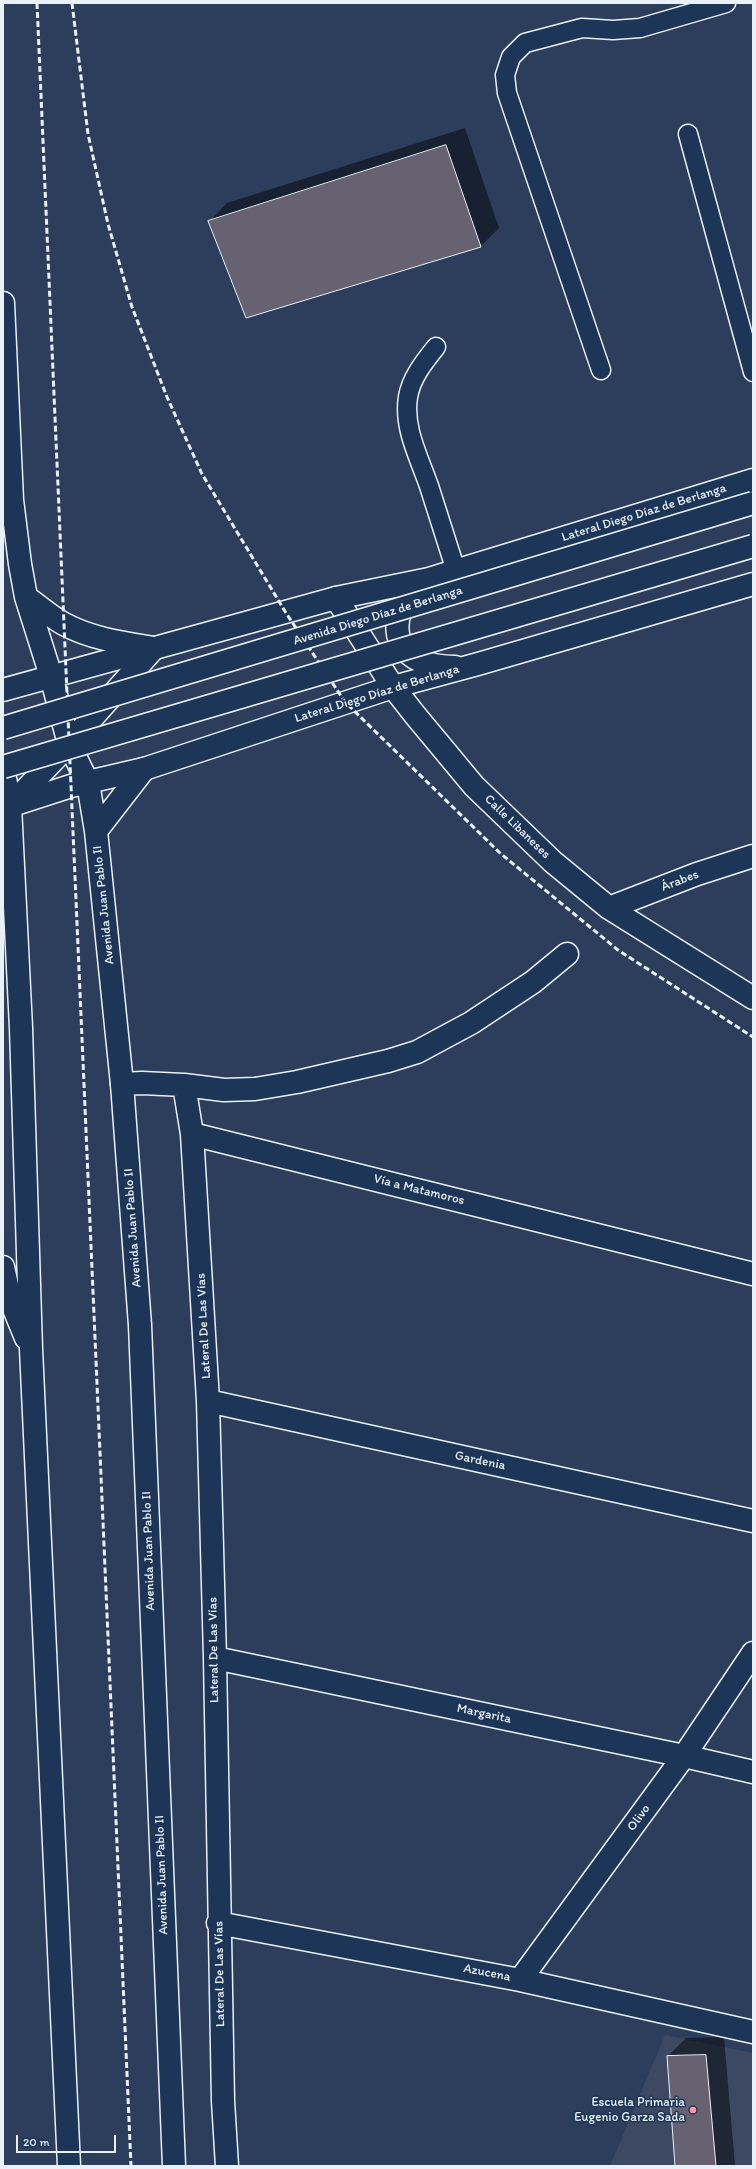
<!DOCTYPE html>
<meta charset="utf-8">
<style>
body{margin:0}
#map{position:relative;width:756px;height:2169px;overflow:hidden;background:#2c3e5c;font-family:Itim,sans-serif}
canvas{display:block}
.frame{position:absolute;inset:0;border:4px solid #e8f1f8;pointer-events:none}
.scale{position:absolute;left:16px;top:2135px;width:100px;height:18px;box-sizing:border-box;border:2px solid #e8f1f8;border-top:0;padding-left:5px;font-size:12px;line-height:14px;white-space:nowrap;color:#e8f1f8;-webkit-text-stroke:3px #1d3557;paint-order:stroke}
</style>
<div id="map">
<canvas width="756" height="2169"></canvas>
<div class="frame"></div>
<div class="scale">20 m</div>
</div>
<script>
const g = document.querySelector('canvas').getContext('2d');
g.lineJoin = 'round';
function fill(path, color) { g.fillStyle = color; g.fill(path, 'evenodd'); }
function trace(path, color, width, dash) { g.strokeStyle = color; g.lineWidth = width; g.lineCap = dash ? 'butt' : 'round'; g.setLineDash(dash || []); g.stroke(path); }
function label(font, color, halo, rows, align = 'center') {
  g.font = font + ' Itim,sans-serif'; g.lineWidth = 3; g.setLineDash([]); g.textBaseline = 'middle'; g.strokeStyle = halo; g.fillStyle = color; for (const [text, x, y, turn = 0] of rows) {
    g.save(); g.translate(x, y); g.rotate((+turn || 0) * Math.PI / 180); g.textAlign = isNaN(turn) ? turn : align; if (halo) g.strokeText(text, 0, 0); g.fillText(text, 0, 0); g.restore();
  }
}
fill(new Path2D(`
 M665,2035l88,18v113h-143z`), '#3d4963');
fill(new Path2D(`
 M465,128l34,100 -19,19 -271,-25 18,-19z
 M724,2037l11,129h-59l-8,-110 18,-18z`), '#0007');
const building = new Path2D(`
 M446,145l35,102 -235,71 -38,-97z
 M706,2055l10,111h-41l-8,-110z`);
fill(building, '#666272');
trace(building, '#e8f1f8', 1);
const service = new Path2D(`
 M688,134l65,238
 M436,347c-12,15 -25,31 -28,50 -5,31 11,60 21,89 9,28 18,56 27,85
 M601,370l-94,-277 -2,-18 6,-18 14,-14 57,-15 31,2 27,-2 86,-25`);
const minor = new Path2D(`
 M336,598l57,89 22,28 59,71 79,76 56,46 144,90
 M609,908l88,-34 56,-18
 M122,1084l20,-1 42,2 8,49 561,140
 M184,1085l40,5 31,-1 42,-7 91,-21 29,-9 54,-29 62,-41 34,-28
 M192,1134l16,267 7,257 8,443 4,65
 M208,1401l545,120
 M215,1658l469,98 69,16
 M218,1923l302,57 233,52
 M520,1980l164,-224 69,-103`);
const tertiary = new Path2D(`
 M412,595c-20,19 -21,52 7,65 11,5 24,7 36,7
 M3,690l333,-92 93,-19 324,-99
 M3,808l68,-22 73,-17 249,-82 85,-23 275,-80`);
const secondary = new Path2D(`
 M3,303l9,197 8,64 6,33 25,79 18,68 19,39 8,48 26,253 18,241 34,841
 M26,597c13,9 25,20 38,27 28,15 59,19 90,24
 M3,767l7,39 11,222 10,321 38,817
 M10,806l59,-62 85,-96
 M96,831l48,-62
 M3,1267l7,32 16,39`);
trace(service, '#e8f1f8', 21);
trace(minor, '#e8f1f8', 25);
trace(tertiary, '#e8f1f8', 25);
trace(secondary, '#e8f1f8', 25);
trace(service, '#1d3557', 18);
trace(minor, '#1d3557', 22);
trace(tertiary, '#1d3557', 22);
trace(secondary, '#1d3557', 22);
trace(new Path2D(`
 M37,3l94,2163
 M72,3l16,131 20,90 24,83 35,90 35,77 84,139 59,89 155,151 118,97 135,87`), '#e8f1f8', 3, [6, 3]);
const secondaryBridge = new Path2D(`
 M3,728l750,-225
 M3,767l750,-221`);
trace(secondaryBridge, '#e8f1f8', 25, []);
trace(secondaryBridge, '#1d3557', 22);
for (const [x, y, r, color] of [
 [693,2110,4,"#ff9aa2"]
]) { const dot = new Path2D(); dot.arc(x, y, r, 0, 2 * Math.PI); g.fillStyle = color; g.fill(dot); trace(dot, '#1d3557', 1.5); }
label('13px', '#e8f1f8', '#1d3557', [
 ["Lateral Diego Díaz de Berlanga",644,513,-17],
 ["Avenida Diego Díaz de Berlanga",378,616,-17],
 ["Lateral Diego Díaz de Berlanga",377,694,-17],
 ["Calle Libaneses",517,827,44],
 ["Árabes",680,881,-21],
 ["Avenida Juan Pablo II",104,905,-96],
 ["Vía a Matamoros",419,1190,14],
 ["Avenida Juan Pablo II",133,1228,-94],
 ["Lateral De Las Vías",204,1326,-93],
 ["Gardenia",480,1461,12],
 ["Avenida Juan Pablo II",149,1551,-92],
 ["Lateral De Las Vías",214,1650,-91],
 ["Margarita",484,1714,12],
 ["Olivo",639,1818,-54],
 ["Avenida Juan Pablo II",162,1875,-92],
 ["Azucena",487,1973,11],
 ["Lateral De Las Vías",220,1974,-91]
]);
label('13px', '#e8f1f8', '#1d3557', [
 ["Escuela Primaria",685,2103],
 ["Eugenio Garza Sada",685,2118]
], 'right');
</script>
